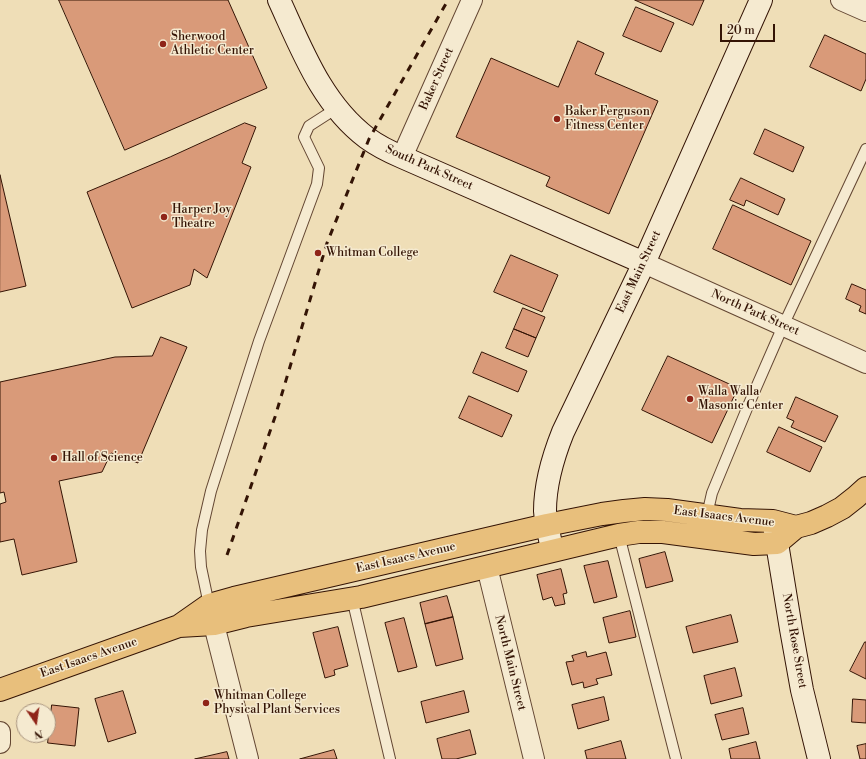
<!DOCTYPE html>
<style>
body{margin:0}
#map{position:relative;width:866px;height:759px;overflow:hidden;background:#efdeb7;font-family:"Libre Bodoni",serif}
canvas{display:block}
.north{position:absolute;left:16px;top:703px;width:40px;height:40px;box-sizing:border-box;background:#f5ead0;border:1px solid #a8947f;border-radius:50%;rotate:167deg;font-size:11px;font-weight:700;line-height:16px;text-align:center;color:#341405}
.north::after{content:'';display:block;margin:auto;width:14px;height:18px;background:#8f2418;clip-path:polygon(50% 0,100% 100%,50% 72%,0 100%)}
.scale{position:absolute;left:720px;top:24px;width:55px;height:18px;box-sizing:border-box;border:2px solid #341405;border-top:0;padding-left:5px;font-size:12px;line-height:14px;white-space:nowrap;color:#341405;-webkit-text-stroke:3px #f5ead0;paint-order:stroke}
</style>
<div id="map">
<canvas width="866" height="759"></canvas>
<div class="north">N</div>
<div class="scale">20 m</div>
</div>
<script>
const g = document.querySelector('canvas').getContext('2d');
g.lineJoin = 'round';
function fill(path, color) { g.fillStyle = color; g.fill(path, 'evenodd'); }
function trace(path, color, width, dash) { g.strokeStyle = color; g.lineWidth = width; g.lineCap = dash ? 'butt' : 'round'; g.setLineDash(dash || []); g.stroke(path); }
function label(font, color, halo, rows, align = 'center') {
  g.font = font + ' "Libre Bodoni",serif'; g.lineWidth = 3; g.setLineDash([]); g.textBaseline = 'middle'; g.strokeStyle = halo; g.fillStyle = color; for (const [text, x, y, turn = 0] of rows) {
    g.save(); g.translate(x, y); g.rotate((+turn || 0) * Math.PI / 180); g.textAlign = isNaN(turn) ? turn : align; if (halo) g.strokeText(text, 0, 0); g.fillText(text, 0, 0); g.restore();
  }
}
const building = new Path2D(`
 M59,0h169l39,88 -142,62z
 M635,0h69l-11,25z
 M636,7l38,16 -13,29 -38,-16z
 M825,35l41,19v25l-5,12 -51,-24z
 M578,41l26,12 -9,21 63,27 -49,113 -63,-28 4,-9 -94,-40 35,-79 67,29z
 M245,123l11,4 -14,36 9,4 -44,111 -13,-9 -4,16 -58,23 -45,-116 83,-35z
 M765,129l39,18 -11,25 -39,-18z
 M0,175l26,111 -26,6z
 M741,178l44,21 -7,16 -32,-15 -2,6 -14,-6z
 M733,205l78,36 -20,44 -78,-36z
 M511,255l47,20 -16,37 -48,-20z
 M852,284l14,6v24l-7,-3 2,-5 -15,-7z
 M523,308l22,9 -9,21 -22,-9z
 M514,329l22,9 -8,19 -22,-9z
 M161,337l26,10 -49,116 -27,-10 -9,19 -43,9 18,81 -55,13 -8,-36 -14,3v-38l6,-2 -2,-10 -4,1v-111l115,-25 37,-1z
 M482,352l45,19 -9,21 -45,-19z
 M668,356l70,32 -26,55 -70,-33z
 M469,396l43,19 -10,22 -43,-19z
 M796,397l42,19 -13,26 -34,-15 3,-6 -7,-3z
 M779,427l43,20 -12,25 -43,-20z
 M665,552l8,29 -27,7 -7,-29z
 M608,561l9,36 -23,6 -10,-37z
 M561,569l6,24 -4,1 2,10 -10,2 -3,-9 -9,3 -6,-25z
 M447,596l6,21 -28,7 -5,-21z
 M630,611l6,26 -27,6 -6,-25z
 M731,615l7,27 -45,11 -7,-26z
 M453,617l10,42 -27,7 -11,-42z
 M404,618l13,49 -19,5 -13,-49z
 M338,627l10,39 -14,4 1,5 -10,3 -12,-45z
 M865,642h1v37l-16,-8z
 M586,652l1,5 19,-5 6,23 -16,4 2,5 -14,4 -1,-6 -11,3 -6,-23 8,-1 -2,-5z
 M735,668l7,28 -31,8 -7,-28z
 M123,691l13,42 -28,9 -13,-43z
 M464,691l5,21 -43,11 -5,-21z
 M604,697l5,23 -31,9 -6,-24z
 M853,699l13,1v23l-14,-1z
 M52,705l27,3 -4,38 -27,-3z
 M743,708l6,26 -27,6 -7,-25z
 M470,730l6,24 -20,5h-14l-5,-20z
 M621,741l5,18h-39l-2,-8z
 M756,742l4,17h-29l-2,-10z
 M866,744v15h-6l-3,-13z
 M334,750l3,9h-37z
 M227,752l2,7h-34z`);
fill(building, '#d99a79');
trace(building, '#341405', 1);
const lane = new Path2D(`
 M707,515l5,-22 36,-87 35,-80 83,-177
 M619,535l57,224
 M352,598l38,161
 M209,605l-8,-38 -1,-16 2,-21 9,-39 48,-150 58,-157 2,-16 -15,-31 5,-11 28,-18`);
const street = new Path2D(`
 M841,0l25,11
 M402,157l70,-157
 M644,263l222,100
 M487,567l47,192
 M210,609l38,150
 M0,732v11`);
const secondary = new Path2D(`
 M279,0c23,50 43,104 88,138 11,8 23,14 35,19l242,106
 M774,525l17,104 11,61 17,69
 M552,550c-2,-13 -6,-26 -7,-39 0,-27 8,-54 18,-79l81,-169 117,-263`);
const primary = new Path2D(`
 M179,626l35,-2 32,-8 115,-19 258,-62 20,-3h24l91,12 23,-1 19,-16 15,-4 16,-7 15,-8 14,-11 10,-9
 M0,690l179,-64 30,-21 25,-7 313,-73 55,-11 22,-3 21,-2 22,1 73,10 33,1 23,6`);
trace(lane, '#634632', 12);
trace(street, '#634632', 22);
trace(secondary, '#341405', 24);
trace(primary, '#341405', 24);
trace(lane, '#f5ead0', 10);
trace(street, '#f5ead0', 20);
trace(secondary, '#f5ead0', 22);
trace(primary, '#e8bf7c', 22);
trace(new Path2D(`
 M227,555l48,-138 52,-174 42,-104 79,-139`), '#341405', 3, [7, 7]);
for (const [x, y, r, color] of [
 [163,44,4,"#8f2418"],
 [557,119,4,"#8f2418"],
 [164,217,4,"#8f2418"],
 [318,253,4,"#8f2418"],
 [690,399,4,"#8f2418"],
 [54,458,4,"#8f2418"],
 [206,703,4,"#8f2418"]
]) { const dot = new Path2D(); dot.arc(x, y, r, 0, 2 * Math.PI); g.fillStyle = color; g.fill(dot); trace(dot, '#f5ead0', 1.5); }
label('12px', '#341405', '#f5ead0', [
 ["Sherwood",171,37],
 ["Athletic Center",171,51],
 ["Baker Ferguson",565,112],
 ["Fitness Center",565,126],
 ["Harper Joy",172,210],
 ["Theatre",172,224],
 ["Whitman College",326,253],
 ["Walla Walla",698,392],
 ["Masonic Center",698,406],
 ["Hall of Science",62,458],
 ["Whitman College",214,696],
 ["Physical Plant Services",214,710]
], 'left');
label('12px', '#341405', '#f5ead0', [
 ["Baker Street",437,79,-66],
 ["South Park Street",429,168,24],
 ["East Main Street",639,272,-65],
 ["North Park Street",755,313,24],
 ["East Isaacs Avenue",724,517,7],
 ["East Isaacs Avenue",406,558,-13],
 ["North Rose Street",794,641,80],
 ["East Isaacs Avenue",89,658,-19],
 ["North Main Street",510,663,76]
]);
</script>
